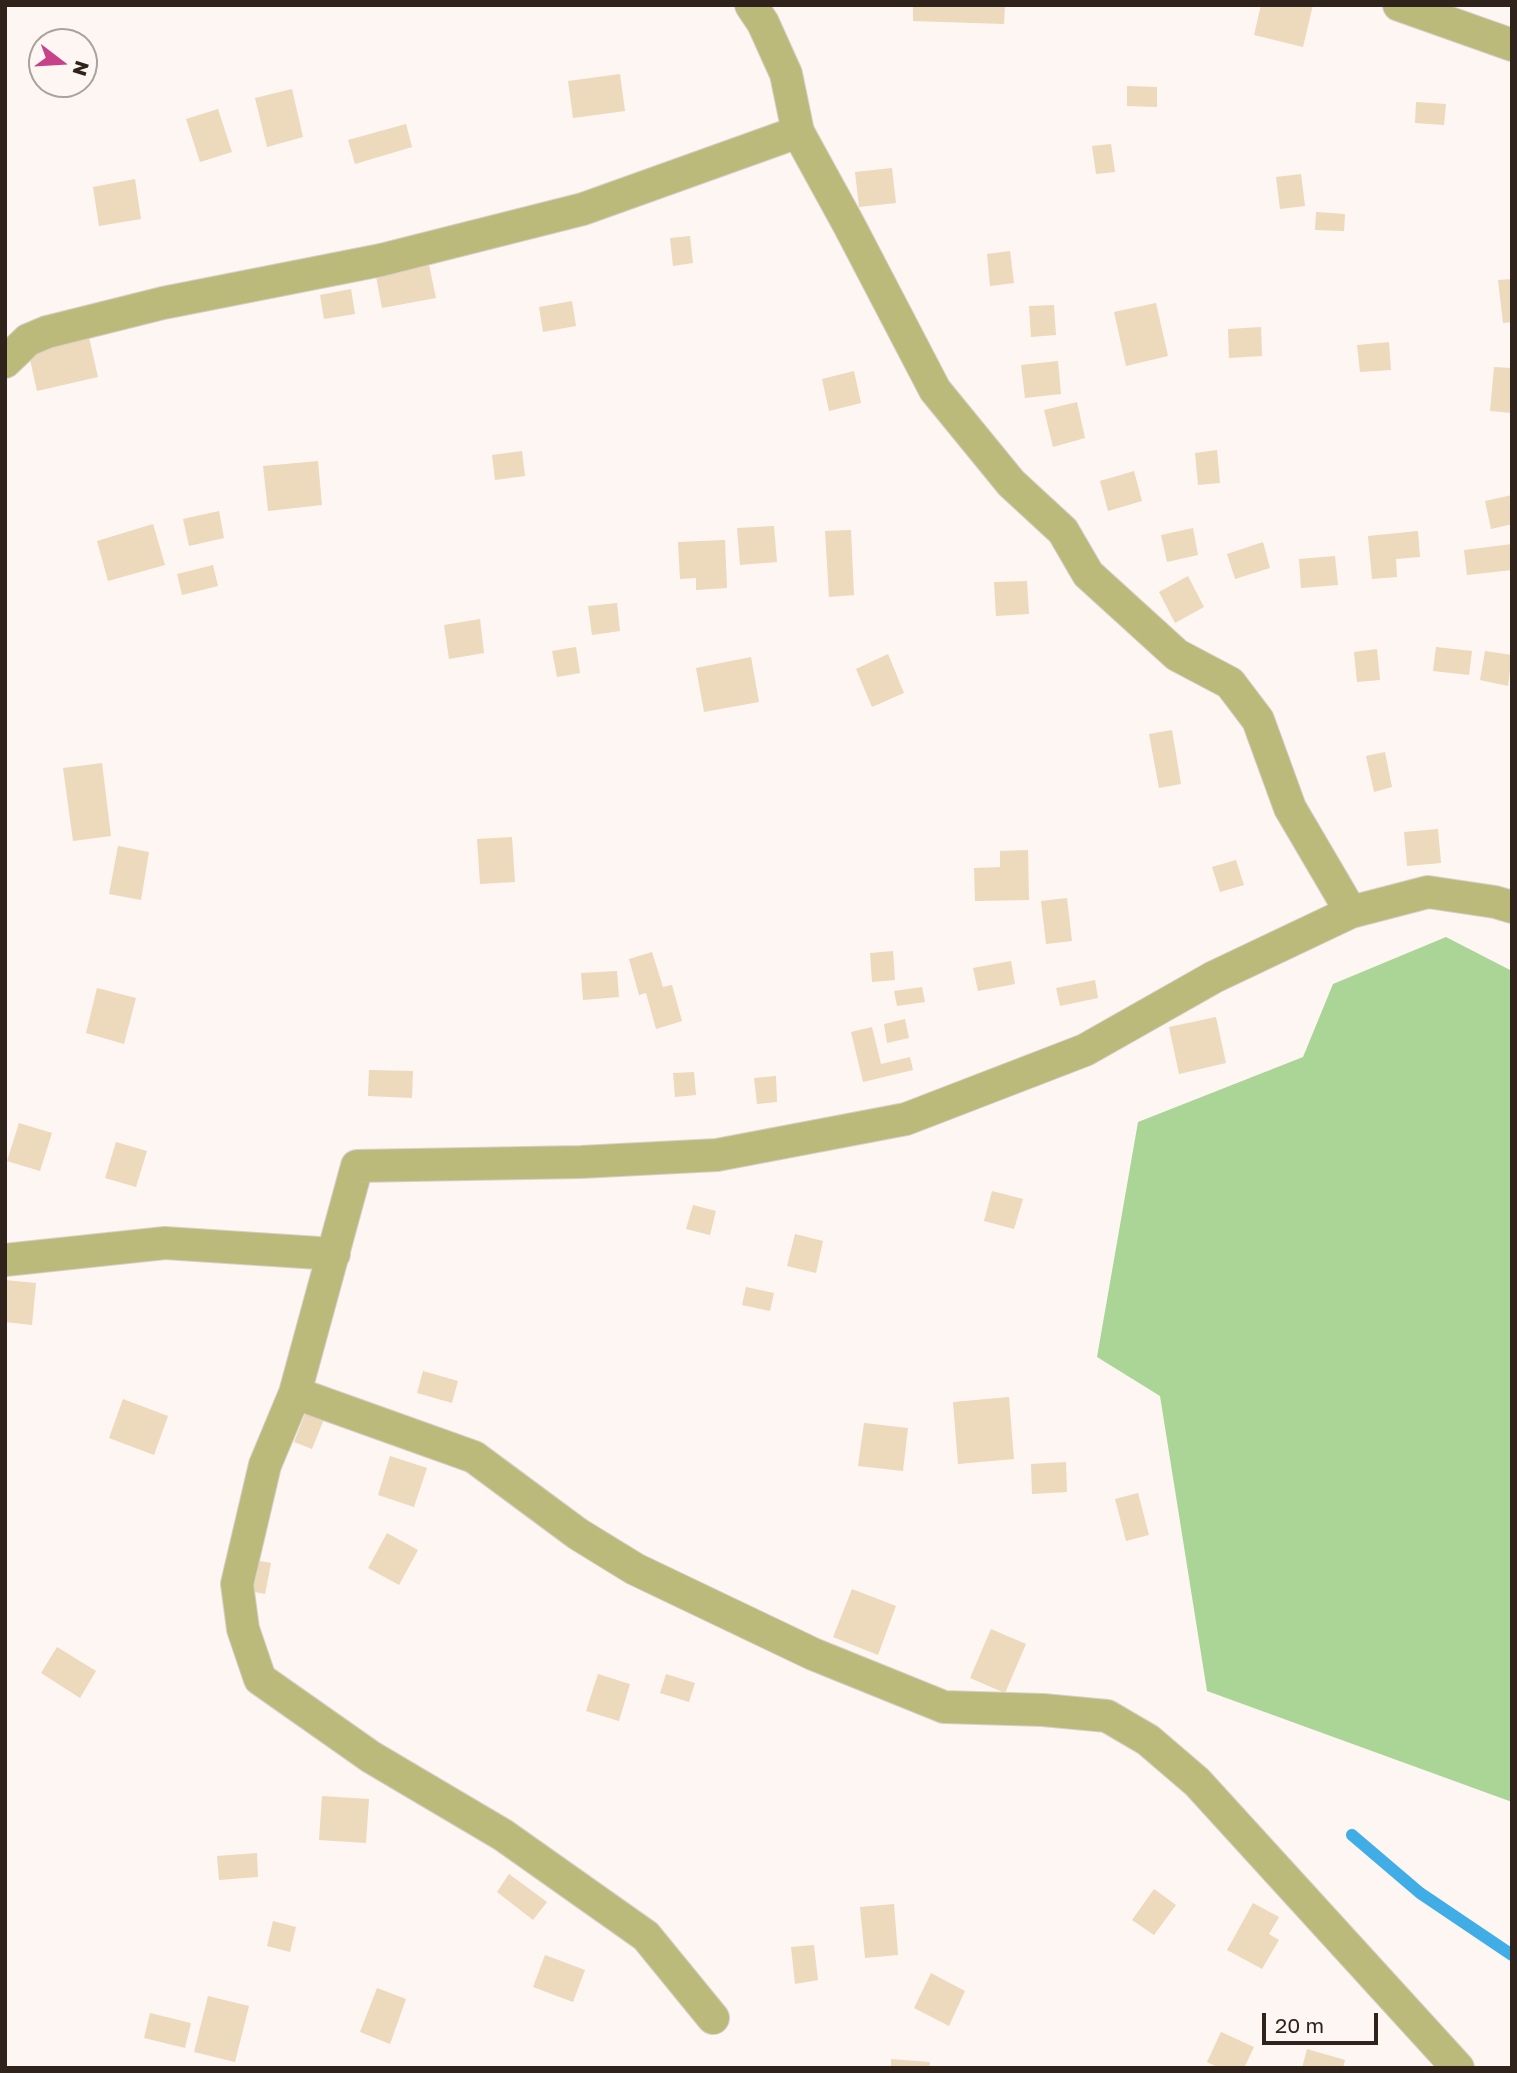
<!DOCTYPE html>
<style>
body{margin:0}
#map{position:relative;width:1517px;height:2073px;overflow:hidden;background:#fdf6f2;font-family:"Golos Text",sans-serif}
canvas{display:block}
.frame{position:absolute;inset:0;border:7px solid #2f231c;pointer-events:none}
.north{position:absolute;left:28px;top:28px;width:70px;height:70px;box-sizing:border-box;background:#fdf6f2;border:2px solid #aba29c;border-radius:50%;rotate:107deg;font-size:19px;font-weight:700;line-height:28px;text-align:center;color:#2f231c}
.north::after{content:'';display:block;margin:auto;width:24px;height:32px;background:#c6438a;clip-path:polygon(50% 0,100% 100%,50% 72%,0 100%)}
.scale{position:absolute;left:1262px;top:2013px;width:116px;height:32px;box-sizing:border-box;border:4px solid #2f231c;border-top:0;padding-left:9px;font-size:21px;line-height:24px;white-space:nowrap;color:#2f231c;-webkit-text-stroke:5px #fdf6f2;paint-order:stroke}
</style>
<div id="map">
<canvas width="1517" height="2073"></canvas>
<div class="frame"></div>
<div class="north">N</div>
<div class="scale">20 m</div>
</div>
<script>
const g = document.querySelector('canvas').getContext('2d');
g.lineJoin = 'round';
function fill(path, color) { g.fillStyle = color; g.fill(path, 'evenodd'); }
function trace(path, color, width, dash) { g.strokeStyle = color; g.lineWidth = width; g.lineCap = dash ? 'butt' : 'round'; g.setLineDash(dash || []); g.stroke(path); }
fill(new Path2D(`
 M1446,937l66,34v831l-305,-111 -47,-295 -63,-39 41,-235 165,-65 30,-73z`), '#abd597');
trace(new Path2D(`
 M1352,1835l68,58 92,62`), '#40ade6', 12);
fill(new Path2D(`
 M913,5h92l-1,19 -91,-3z
 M1261,5h52l-10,42 -49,-12z
 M620,74l5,37 -52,7 -5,-37z
 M1127,86l30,1v20l-30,-1z
 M292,89l11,48 -36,10 -12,-49z
 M1416,102l30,2 -2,21 -29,-2z
 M218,109l14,43 -32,10 -14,-43z
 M406,124l6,23 -57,17 -7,-24z
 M1111,144l4,28 -19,2 -4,-28z
 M892,168l4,35 -37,4 -4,-35z
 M1301,174l4,32 -25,3 -4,-32z
 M135,179l6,40 -42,7 -6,-39z
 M1316,212l29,2 -1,17 -29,-1z
 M690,236l3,27 -20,3 -3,-28z
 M1010,251l4,32 -24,3 -3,-32z
 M428,260l8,38 -54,10 -7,-37z
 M1512,279v43l-9,1 -5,-43z
 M351,289l4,25 -31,5 -4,-24z
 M572,301l4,25 -33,6 -4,-25z
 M1156,303l12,53 -42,10 -12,-54z
 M1054,305l2,30 -25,2 -2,-31z
 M1261,327l1,29 -33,2 -1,-29z
 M88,333l10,44 -61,14 -10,-45z
 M1389,342l2,28 -31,2 -3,-27z
 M1058,361l3,33 -36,4 -4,-33z
 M1494,367l18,1v45l-22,-2z
 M854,371l7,32 -32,8 -7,-32z
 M1077,402l8,36 -32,9 -9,-37z
 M1217,450l3,33 -22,2 -3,-32z
 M522,451l3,25 -30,4 -3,-25z
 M318,461l4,44 -54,6 -5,-45z
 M1134,471l8,30 -34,10 -8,-30z
 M1512,495v29l-21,5 -6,-28z
 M219,511l5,27 -35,8 -6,-27z
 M153,524l12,41 -57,16 -11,-40z
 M774,526l3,36 -37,3 -3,-37z
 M1193,528l5,27 -31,7 -6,-27z
 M851,530l3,65 -25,2 -4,-66z
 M1418,531l2,26 -24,2 1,18 -25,2 -4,-43z
 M725,540l2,48 -31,2v-12l-16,1 -2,-37z
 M1263,542l7,26 -35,11 -8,-25z
 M1512,544v26l-45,5 -3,-25z
 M1335,556l3,29 -37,3 -2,-29z
 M213,565l5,21 -36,9 -5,-21z
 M1188,576l16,31 -29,16 -16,-31z
 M1027,581l2,33 -33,2 -2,-34z
 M617,603l3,28 -28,4 -4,-29z
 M480,619l4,34 -35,6 -5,-34z
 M576,647l4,26 -23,4 -5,-26z
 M1436,647l36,4 -3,24 -36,-4z
 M1377,649l3,31 -23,2 -3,-30z
 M1485,651l27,4 -4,31 -28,-6z
 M888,654l16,39 -32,14 -16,-38z
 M751,657l8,45 -55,10 -8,-44z
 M1172,730l9,54 -22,4 -10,-54z
 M1385,752l7,35 -18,5 -8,-36z
 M102,763l9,73 -38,5 -10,-73z
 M1438,829l3,34 -34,3 -3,-34z
 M512,837l3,45 -35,2 -3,-45z
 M118,846l31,6 -8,48 -32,-6z
 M1028,850l1,50 -54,1 -1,-33 26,-1v-16z
 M1236,860l8,25 -24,7 -8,-25z
 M1067,898l5,43 -26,3 -5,-43z
 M893,951l2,29 -23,2 -2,-29z
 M652,952l11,35 9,-2 10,36 -26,8 -10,-36 -7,2 -10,-36z
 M1011,961l4,23 -37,7 -5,-23z
 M617,971l2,26 -36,3 -2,-27z
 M1095,980l3,18 -38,8 -4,-18z
 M922,987l3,15 -28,4 -3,-15z
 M97,988l39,10 -12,46 -38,-11z
 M1216,1017l10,46 -47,11 -10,-47z
 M905,1019l4,19 -22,5 -3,-19z
 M872,1027l9,37 29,-7 3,13 -50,12 -12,-50z
 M369,1070l44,1 -1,27 -44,-2z
 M694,1072l2,23 -21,2 -2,-24z
 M776,1076l1,26 -20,2 -3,-26z
 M19,1123l33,10 -12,38 -33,-10z
 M116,1142l31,9 -11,36 -31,-9z
 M992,1191l31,8 -9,30 -30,-8z
 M693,1205l23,6 -6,24 -24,-6z
 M795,1234l28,7 -7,32 -29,-7z
 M5,1280l31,3 -4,42 -27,-3z
 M746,1287l28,6 -4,18 -28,-6z
 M423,1371l35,10 -6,22 -35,-10z
 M1009,1397l5,62 -56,5 -5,-62z
 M123,1399l45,17 -14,39 -45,-17z
 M306,1411l18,8 -12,30 -18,-7z
 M864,1423l44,5 -5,43 -45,-5z
 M390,1456l37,12 -13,39 -36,-12z
 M1066,1462l1,30 -35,2 -1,-30z
 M1138,1493l11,42 -23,6 -11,-42z
 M387,1533l31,17 -19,35 -31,-17z
 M249,1559l22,4 -6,31 -22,-4z
 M852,1589l44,17 -18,49 -45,-18z
 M991,1629l35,15 -21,49 -35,-15z
 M57,1647l39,24 -16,27 -39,-25z
 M598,1674l32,10 -11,37 -33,-10z
 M666,1674l29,9 -6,19 -29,-9z
 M322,1796l47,3 -3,44 -47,-3z
 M257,1853l1,24 -39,3 -2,-24z
 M509,1874l38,28 -14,18 -36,-28z
 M1154,1889l22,16 -22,30 -22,-15z
 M1253,1903l26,14 -10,17 10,6 -17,29 -35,-19z
 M894,1904l4,51 -33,3 -5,-51z
 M273,1921l23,6 -6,25 -23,-6z
 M814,1945l4,35 -23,4 -4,-37z
 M545,1955l40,15 -12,32 -40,-15z
 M931,1973l34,18 -16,35 -35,-18z
 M377,1988l29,11 -16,45 -30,-12z
 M208,1996l41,10 -14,56 -41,-10z
 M150,2013l41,10 -6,25 -41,-10z
 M1221,2032l33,15 -10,21h-25l-12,-6z
 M1307,2049l38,11 -2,8h-41z
 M891,2059l39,3 -1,6h-38z`), '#edd9bb');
const minor = new Path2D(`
 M751,5l12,18 23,51 12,58 51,93 86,165 76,93 52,48 25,43 89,81 53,28 28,37 32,88 61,104
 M1399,5l113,40
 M5,362l23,-22 19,-8 116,-29 218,-43 202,-51 215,-77
 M5,1260l160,-17 169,11
 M295,1393l179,64 104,77 57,35 178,85 131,53 99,3 64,6 41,24 49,42 261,286
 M713,2018l-67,-82 -143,-101 -132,-78 -111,-78 -17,-50 -6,-45 28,-119 30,-72 62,-227 224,-4 136,-7 189,-36 179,-69 129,-73 137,-65 77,-20 67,10 17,5`);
trace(minor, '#d8d0cb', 34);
trace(minor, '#bcba7a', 32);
</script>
